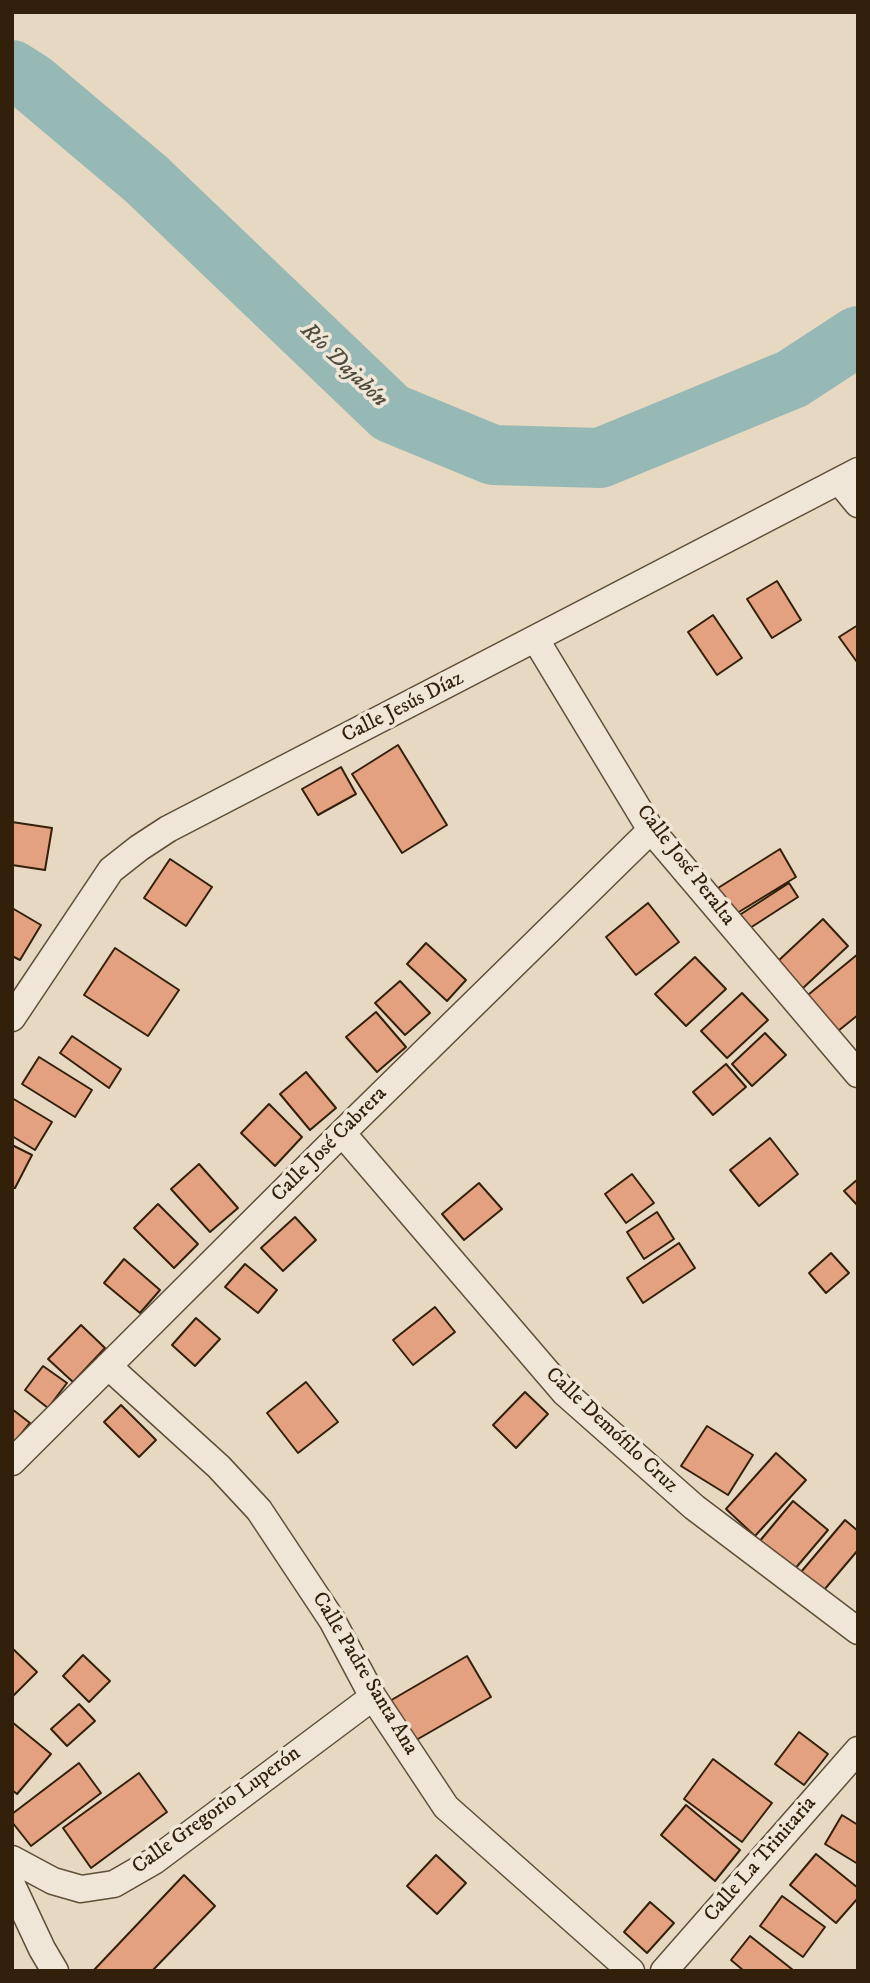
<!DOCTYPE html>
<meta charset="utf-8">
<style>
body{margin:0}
#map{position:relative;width:870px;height:1983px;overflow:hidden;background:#e7d8c1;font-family:"IM FELL DW Pica",serif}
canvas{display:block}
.frame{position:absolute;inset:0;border:14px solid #32200b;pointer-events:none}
</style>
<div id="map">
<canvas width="870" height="1983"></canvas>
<div class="frame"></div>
</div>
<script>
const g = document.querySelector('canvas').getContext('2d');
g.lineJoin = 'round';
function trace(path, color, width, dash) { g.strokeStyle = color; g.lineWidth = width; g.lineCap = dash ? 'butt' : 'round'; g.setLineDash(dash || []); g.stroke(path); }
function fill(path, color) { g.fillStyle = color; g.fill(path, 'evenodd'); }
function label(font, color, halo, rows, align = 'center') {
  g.font = font + ' "IM FELL DW Pica",serif'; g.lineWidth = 7; g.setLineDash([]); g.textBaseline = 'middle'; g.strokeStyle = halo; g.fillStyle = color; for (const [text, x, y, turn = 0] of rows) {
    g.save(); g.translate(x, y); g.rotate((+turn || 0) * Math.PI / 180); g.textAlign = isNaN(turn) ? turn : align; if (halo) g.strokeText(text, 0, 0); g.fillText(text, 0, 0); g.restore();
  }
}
trace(new Path2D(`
 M12,70l19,12 115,97 245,234 102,42 107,3 192,-79 66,-43`), '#97b9b6', 60);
const building = new Path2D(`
 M777,581l24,39 -29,18 -25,-39z
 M713,615l29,43 -25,17 -29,-43z
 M858,625v36l-1,1 -18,-25z
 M398,745l49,80 -45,28 -50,-79z
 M341,767l15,27 -38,21 -16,-26z
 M12,822l40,6 -7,42 -33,-5z
 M780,849l16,28 -62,38 -16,-27z
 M170,859l42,28 -26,39 -42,-28z
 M789,883l9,14 -51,33 -9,-14z
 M648,903l31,39 -43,33 -30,-38z
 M12,908l29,17 -21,35 -8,-4z
 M823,919l25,27 -46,43 -25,-27z
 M426,943l40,37 -19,21 -40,-37z
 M115,948l64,42 -31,46 -64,-41z
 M858,954v61l-25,20 -30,-36z
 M695,957l31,32 -40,37 -31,-32z
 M400,981l30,32 -25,22 -30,-32z
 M742,993l26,27 -41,38 -26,-27z
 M376,1012l30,35 -29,25 -31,-35z
 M765,1033l21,22 -34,31 -20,-22z
 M72,1036l49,33 -12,19 -49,-35z
 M39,1057l53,33 -17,27 -53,-33z
 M726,1064l20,23 -33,28 -20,-23z
 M306,1072l30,36 -26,22 -30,-36z
 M12,1098l40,24 -17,28 -23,-14z
 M269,1104l33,33 -27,29 -34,-33z
 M770,1138l28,36 -39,32 -29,-36z
 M12,1145l20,10 -17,33 -3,-1z
 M199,1164l39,44 -28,24 -39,-43z
 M632,1174l22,29 -28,20 -21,-29z
 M858,1179v27l-14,-15z
 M479,1183l23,26 -38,31 -22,-26z
 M158,1204l40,40 -24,24 -40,-40z
 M657,1212l17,27 -30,20 -17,-27z
 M295,1217l21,23 -33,31 -22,-23z
 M679,1243l16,25 -52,35 -16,-25z
 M831,1253l18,20 -23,20 -17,-20z
 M124,1259l36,31 -20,23 -36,-30z
 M245,1264l32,26 -19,23 -33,-26z
 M435,1307l20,25 -42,33 -20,-25z
 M196,1318l24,21 -25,27 -23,-21z
 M81,1325l24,23 -32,34 -25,-23z
 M43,1366l24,17 -19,25 -23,-18z
 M306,1382l32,40 -40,31 -31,-40z
 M525,1392l23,22 -32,34 -23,-23z
 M121,1405l35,35 -17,17 -35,-35z
 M12,1409l18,14 -18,22z
 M707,1426l46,29 -25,40 -47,-29z
 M776,1453l30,27 -51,56 -29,-27z
 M793,1501l35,29 -34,40 -35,-28z
 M845,1520l13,11v19l-34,40 -23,-18z
 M12,1648l25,24 -25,25z
 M83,1655l27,26 -21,21 -26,-26z
 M467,1656l24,41 -80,46 -23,-41z
 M79,1704l16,17 -28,25 -16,-17z
 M12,1722l39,32 -34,40 -5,-4z
 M799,1732l29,22 -24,31 -29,-21z
 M713,1759l59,44 -30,39 -58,-43z
 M79,1763l22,30 -70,53 -19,-24v-8z
 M139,1773l28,39 -76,56 -28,-40z
 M686,1805l54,45 -25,31 -54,-46z
 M842,1815l16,10v39l-33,-20z
 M816,1854l42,34v10l-22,25 -46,-38z
 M436,1855l30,28 -29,31 -30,-28z
 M184,1875l31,31 -63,65h-59z
 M782,1896l43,31 -22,30 -43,-31z
 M650,1902l24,21 -27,30 -23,-21z
 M750,1936l43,34 -1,1h-48l-13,-11z`);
fill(building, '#e4a180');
trace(building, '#32200b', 2);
const minor = new Path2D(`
 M839,481l19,23
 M536,640l115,190 207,244
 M12,1018l99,-148 28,-22 29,-19 690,-358
 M342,1133l223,260 129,114 164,124
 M108,1366l111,101 40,43 73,110 41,77 73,110 185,164
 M12,1462l330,-329 309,-303
 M12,1859l41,22 28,8 33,-5 40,-23 219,-164
 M12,1885l30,64 13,22
 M664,1971l194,-221`);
trace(minor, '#5f4e38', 29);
trace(minor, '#efe6d7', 26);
label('21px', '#32200b', '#efe6d7', [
 ["Calle Jesús Díaz",403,708,-27],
 ["Calle José Peralta",685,866,52],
 ["Calle José Cabrera",330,1145,-45],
 ["Calle Demófilo Cruz",611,1431,43],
 ["Calle Padre Santa Ana",364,1674,59],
 ["Calle Gregorio Luperón",217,1811,-36],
 ["Calle La Trinitaria",761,1860,-49]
]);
label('italic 23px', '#504e3e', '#efe6d7', [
 ["Río Dajabón",343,366,44]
]);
</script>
